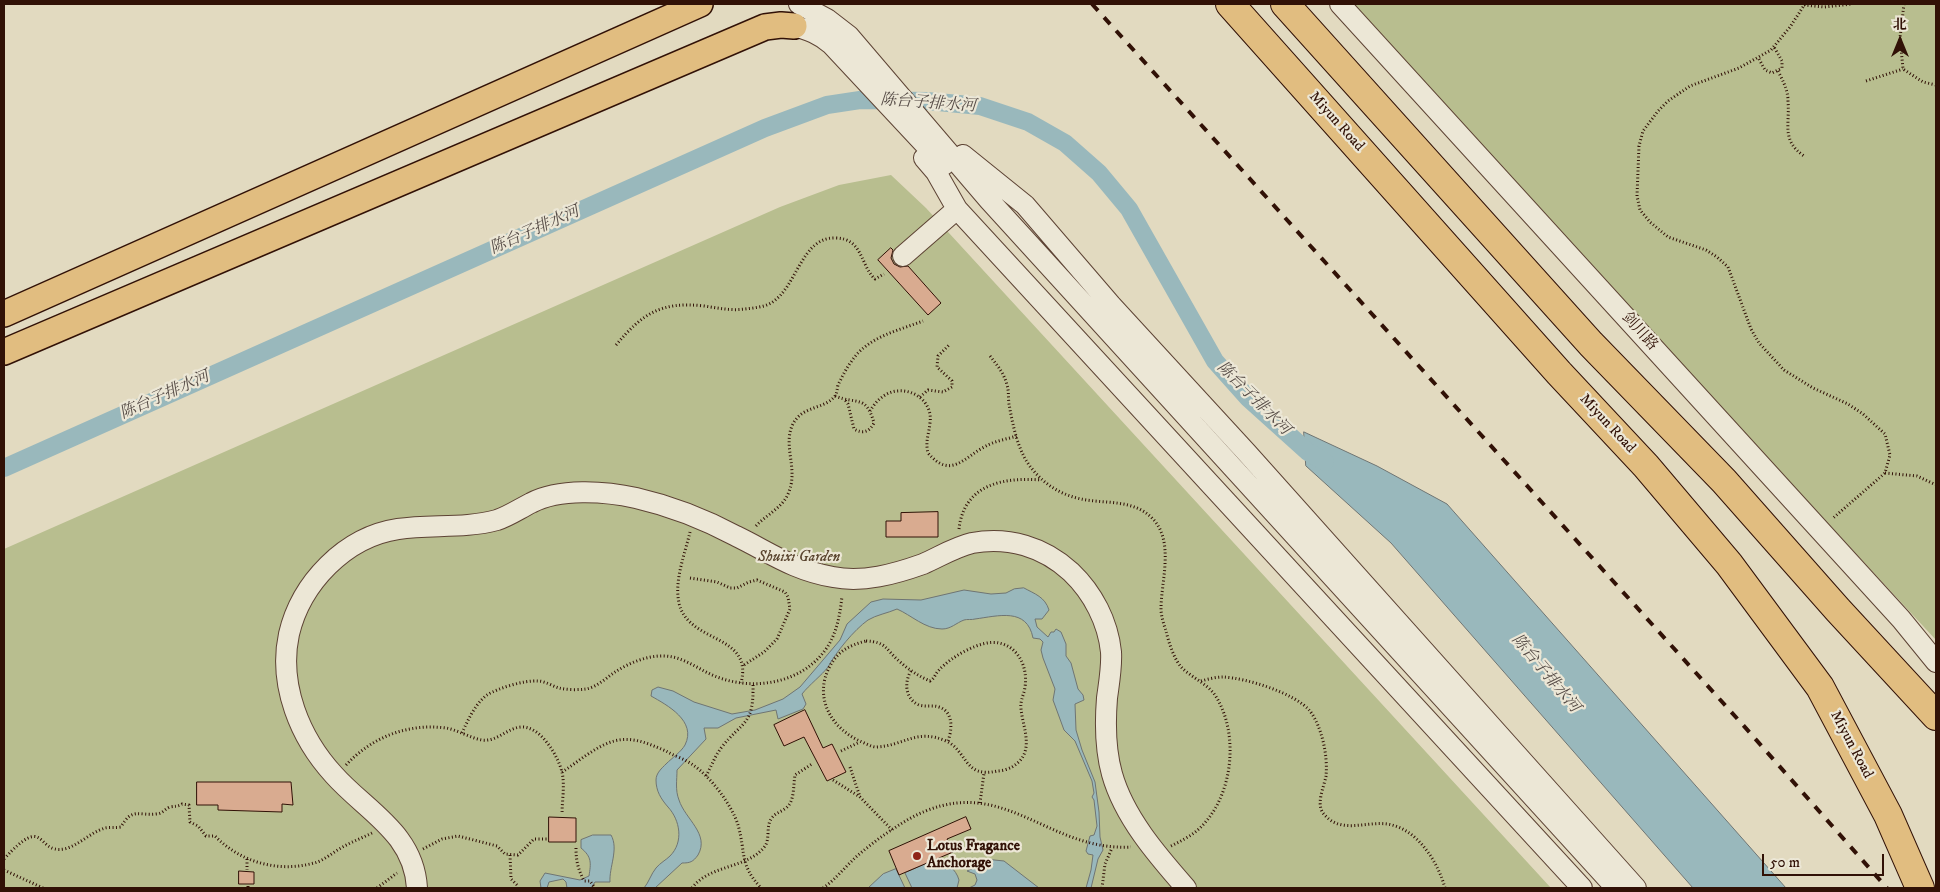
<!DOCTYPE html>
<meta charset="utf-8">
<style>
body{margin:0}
#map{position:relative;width:1940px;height:892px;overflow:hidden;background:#e2dac0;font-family:"IM FELL DW Pica","Noto Serif SC",serif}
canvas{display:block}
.frame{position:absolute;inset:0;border:5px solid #311106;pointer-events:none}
.north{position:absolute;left:1875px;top:15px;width:50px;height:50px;-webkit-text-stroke:4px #ece7d6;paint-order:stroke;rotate:0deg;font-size:14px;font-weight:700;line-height:20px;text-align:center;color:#311106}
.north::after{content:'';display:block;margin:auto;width:18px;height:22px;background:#311106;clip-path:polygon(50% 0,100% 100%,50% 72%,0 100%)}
.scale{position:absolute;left:1762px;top:854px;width:122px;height:22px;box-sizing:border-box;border:2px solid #311106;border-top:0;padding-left:6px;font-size:15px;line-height:18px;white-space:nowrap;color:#311106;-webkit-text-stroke:4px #ece7d6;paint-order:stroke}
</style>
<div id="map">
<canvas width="1940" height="892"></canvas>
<div class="frame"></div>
<div class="north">北</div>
<div class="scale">50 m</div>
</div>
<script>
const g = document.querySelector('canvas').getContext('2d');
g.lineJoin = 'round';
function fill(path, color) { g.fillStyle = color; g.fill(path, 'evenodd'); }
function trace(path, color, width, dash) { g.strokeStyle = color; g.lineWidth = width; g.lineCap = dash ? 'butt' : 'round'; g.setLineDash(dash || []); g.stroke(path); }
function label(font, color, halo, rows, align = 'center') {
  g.font = font + ' "IM FELL DW Pica","Noto Serif SC",serif'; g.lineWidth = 4.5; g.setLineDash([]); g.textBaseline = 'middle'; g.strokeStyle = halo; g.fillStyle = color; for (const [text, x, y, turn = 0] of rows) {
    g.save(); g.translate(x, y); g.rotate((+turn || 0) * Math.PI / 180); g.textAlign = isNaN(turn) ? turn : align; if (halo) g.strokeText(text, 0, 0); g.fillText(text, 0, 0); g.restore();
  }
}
fill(new Path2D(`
 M1353,4h583v636l-164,-177z
 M891,175l35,33 625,680h-1547v-339l776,-342 59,-22z`), '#b8be8f');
const water = new Path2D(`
 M1304,432l73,34 70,38 339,384h-93l-302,-345 -85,-77z
 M1024,588c11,6 21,9 25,22l-7,9h-7l2,8 11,10 3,-5h3l2,-3 5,3 5,12v12l5,7 7,26 5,6 1,5 -9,4 1,26 6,20 13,32 4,30 1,25 3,13 -5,9 -7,29h-5l5,-18 2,-15 -5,-1 -2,-3 4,-15 4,-1 3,-9 -3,-26 -2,-3 2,-4 -2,-12 -17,-40 -11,-11 -11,-30 2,-11 -12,-31 -2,-8 2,-8 -3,-3 -7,-1c-6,-31 -35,-22 -58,-19 -3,1 -8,0 -11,1 -8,3 -13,9 -22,9 -17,0 -31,-14 -45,-20 -9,4 -21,6 -29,11 -14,10 -32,32 -40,47 -6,8 -19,18 -26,27l4,10 -3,5 -25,10 -2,-9 -40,8 -18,10h-14l2,11 -29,31c0,10 -2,20 2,30 6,19 31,34 19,55 -5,7 -8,8 -16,8l-27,25h-11c5,-6 7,-14 12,-20 4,-5 10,-8 14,-12 14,-14 10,-36 -2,-49 -7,-8 -12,-16 -12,-27 0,-7 6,-12 10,-16 6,-6 15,-12 19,-19 12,-24 -18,-40 -34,-49l1,-6 6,-3 15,4 21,11 38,12 23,-4 28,-11 17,-12 40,-47 7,-16 24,-22 12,-3 38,1 43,-10 27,4 15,-1 8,-4z
 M593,835h18c8,14 -2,32 -1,47h-15l-4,6h-24l-1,-6 -3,-3 -14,3 -2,6h-6l-1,-7 5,-8 35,7 9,-4c2,-13 3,-19 -8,-28v-8z
 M985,859l19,2 35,27h-70l6,-3 2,-5 -2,-6 -8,-3 15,-7z
 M934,860c12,1 22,9 25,20l-2,8h-45l-7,-15z
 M896,869l9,19h-37l15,-14z`);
fill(water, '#99b8bc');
trace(water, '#6f7573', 1);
trace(new Path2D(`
 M4,468l761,-340 62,-23 33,-5 67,1 53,5 48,16 37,21 34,30 30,36 86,152 33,37 60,54 17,10`), '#99b8bc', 18);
const building = new Path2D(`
 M891,248l2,2 -2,8 3,6 6,3 8,-1 33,37 -13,12 -50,-55z
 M938,512v25h-52v-16h15v-8z
 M805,710l18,38 9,-4 14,28 -19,9 -23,-44 -20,9 -10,-21z
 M197,782h94l2,23 -11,-1v8l-64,-2v-5h-21z
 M549,817l27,1v24h-27z
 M966,817l5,12 -24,10 6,13 -54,23 -10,-24z
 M239,871l15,1v12h-15z`);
fill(building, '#d9ab90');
trace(building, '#311106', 1);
const minor = new Path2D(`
 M799,4l28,15 22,17 140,164 627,688
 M1340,4l561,615 35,43
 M794,26c15,4 25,8 37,18l113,121
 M963,155l62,50 86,100 136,148 389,435
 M924,158l12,14 21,37 625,679
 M903,256l54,-47
 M417,888c-3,-55 -51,-77 -83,-113 -34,-37 -56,-90 -45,-141 12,-51 56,-97 109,-105 33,-5 66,0 99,-9 12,-4 22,-11 34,-17 28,-15 74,-12 105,-5 35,8 68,21 100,38 35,17 57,34 97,41 30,6 62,-3 90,-13 16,-7 32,-17 49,-21 36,-7 72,4 99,29 22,21 37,50 40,80 1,15 -2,31 -4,46 -2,25 -2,51 5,76 12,43 45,81 74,114`);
const major = new Path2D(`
 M4,314l696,-310
 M4,352l761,-325 16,-2 13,1`);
const highway = new Path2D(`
 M1230,4l329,369 87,93 83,98 91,123 68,128 32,73
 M1285,4l306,340 133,137 114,129 98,106`);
trace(minor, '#5d4334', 22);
trace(major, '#311106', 28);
trace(highway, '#311106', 30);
trace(new Path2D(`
 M1805,4l-15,23 -19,23 -32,18 -49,18 -22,15 -10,10 -15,20 -4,15 -2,50 3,14 10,12 18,15 38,13 11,7 11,10 23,62 8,14 25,27 29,18 35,16 15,10 22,20 5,21 -5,18 -53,46
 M1904,4l-4,34 3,31 20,13 13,3
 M1804,5l20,2 28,-3
 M1759,59l6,11 7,3 10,-5v-7l-8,-14
 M1778,71c5,10 10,19 10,30 2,24 -7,39 16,55
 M1866,81l37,-12
 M616,345c26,-31 45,-44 88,-39 14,2 27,5 41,3 9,-1 19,-2 26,-6 26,-15 30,-66 64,-65 28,0 25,27 40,41l9,-5
 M990,356c7,9 14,17 17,29 2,6 1,12 2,19 4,22 9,49 24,66 12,15 29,25 48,29 24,5 52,0 71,19 23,23 9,63 9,91 0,7 3,16 5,22 3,12 8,29 17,38 10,9 24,15 32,26 26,40 18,108 -21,138 -7,5 -15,9 -23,13
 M835,396c22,9 31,-2 39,27 -5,9 -11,11 -20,6l-6,-25 -3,-4
 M920,397l8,-7 15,2 9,-5v-6l-15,-14 1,-11 12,-12
 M870,411c5,-9 15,-19 27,-20 18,-2 36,12 33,32 -1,11 -5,18 -2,30 23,27 36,4 58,-7 9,-5 21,-7 31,-10
 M1885,473l32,3 19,9
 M756,526c10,-11 26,-18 32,-32 11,-24 -5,-46 4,-68 9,-21 32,-16 43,-30 2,-3 2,-7 3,-11 4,-8 8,-16 13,-23 16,-25 46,-31 72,-41
 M959,529c5,-45 45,-52 82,-49
 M690,532c-5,22 -16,48 -11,71 9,41 75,30 62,80
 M690,578l27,4 13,6h7l12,-6 8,-2 28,12 3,5 2,12 -13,30 -13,13 -20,13
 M866,641c21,1 19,8 33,20 9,8 19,15 31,20 5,-3 5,-7 9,-11 12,-13 42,-31 60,-27 20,4 29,25 26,44 -1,8 -5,13 -4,22 2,20 15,44 -9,58 -4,2 -10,4 -15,4 -33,8 -30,-21 -51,-30 -30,-13 -42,5 -70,6 -4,0 -9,-3 -14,-5 -31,-13 -49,-45 -32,-76 8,-15 20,-21 36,-25z
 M911,671c-7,11 -6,28 8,34 7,2 14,0 20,2 15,5 13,23 9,34
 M1201,681c7,-2 15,-4 22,-4 23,1 72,16 87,34 12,16 18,45 16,65 -2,11 -10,27 -3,37 17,22 42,8 64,11 30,4 51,38 58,64
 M462,733c6,-13 13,-29 25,-38 11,-7 38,-15 51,-14 7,0 14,5 21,7 8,2 19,2 27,1 11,-2 20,-11 29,-17 14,-9 33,-17 50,-16 21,1 36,16 55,22 37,13 83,4 106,-29 11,-16 14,-34 16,-53
 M841,751l19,-9
 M346,765c26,-28 62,-42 100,-37 12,2 24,10 36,12 15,2 25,-12 39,-13 20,-1 37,29 41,45 3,13 0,29 0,42
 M850,767l10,30
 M562,772c16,-10 34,-26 52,-31 19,-5 35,3 52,10 8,5 19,8 27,14 17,11 39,40 45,60 8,28 1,39 23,63
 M706,776c5,-9 9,-20 15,-28 22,-28 33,-22 32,-64
 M833,780l27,17 32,33
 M980,803l4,-30
 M576,848c0,13 2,21 8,33h6l5,7
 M423,849l19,-10 16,-3 39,10 8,8 13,1 16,-16h13
 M510,855l1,24 6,6
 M4,859c43,-47 31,-5 60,-10 14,-3 27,-17 41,-21 5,-1 10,0 16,-1 11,-20 18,-11 35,-13 6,0 9,-5 14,-7 5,-1 7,0 12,-3l7,1 1,17 8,4 8,10h9c25,26 63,37 99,27 9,-2 18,-10 27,-15 10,-6 21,-10 31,-15
 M247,859v11
 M4,870l39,18
 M248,886v2
 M377,888l20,-15
 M692,888c18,-24 56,-19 73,-42 5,-7 1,-19 6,-27 4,-6 10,-7 15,-11 9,-7 7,-22 9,-33l17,-11
 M823,888c12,-8 22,-21 33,-31 16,-14 34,-27 53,-38 92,-51 136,33 222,28
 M1102,888l3,-24 7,-16`), '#311106', 3, [1, 2.5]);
trace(minor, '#ece7d6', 20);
trace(major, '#e1bd80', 25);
trace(highway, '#e1bd80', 28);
trace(new Path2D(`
 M1092,4l651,721 144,163`), '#311106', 4, [9, 9]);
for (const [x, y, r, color] of [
 [917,856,5,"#8f2418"]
]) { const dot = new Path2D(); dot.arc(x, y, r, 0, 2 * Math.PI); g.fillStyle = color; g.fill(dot); trace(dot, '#ece7d6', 2); }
label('15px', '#311106', '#ece7d6', [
 ["Miyun Road",1336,122,48],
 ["剑川路",1639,332,48],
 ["Miyun Road",1607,424,47],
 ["Miyun Road",1851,745,62]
]);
label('italic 15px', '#5a452f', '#ece7d6', [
 ["Shuixi Garden",799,558]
]);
label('bold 15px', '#311106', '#ece7d6', [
 ["Lotus Fragance",927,847],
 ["Anchorage",927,864]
], 'left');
label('italic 16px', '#554b46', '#ece7d6', [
 ["陈台子排水河",928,104,4],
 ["陈台子排水河",535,231,-24],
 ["陈台子排水河",165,396,-24],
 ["陈台子排水河",1253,399,45],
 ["陈台子排水河",1545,674,50]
]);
</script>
